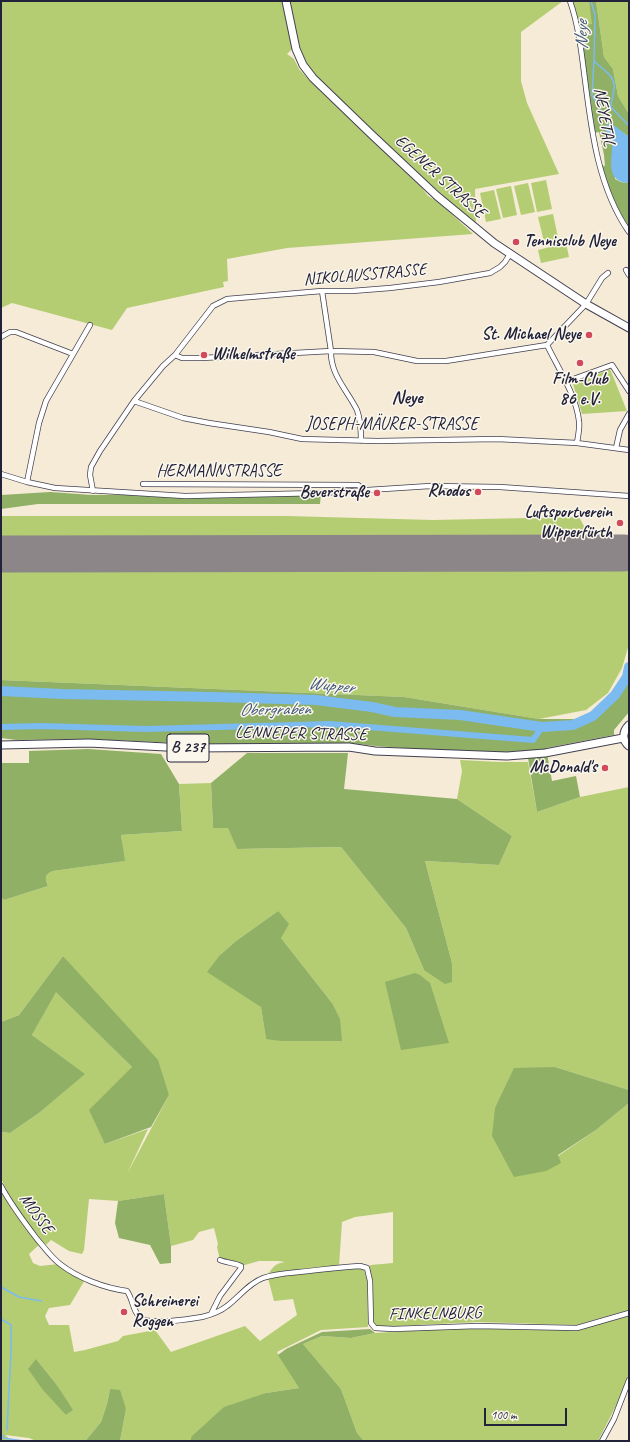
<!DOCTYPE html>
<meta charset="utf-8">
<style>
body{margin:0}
#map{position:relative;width:630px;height:1442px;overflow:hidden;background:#f5ebd6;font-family:Caveat,sans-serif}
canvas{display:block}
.frame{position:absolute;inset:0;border:2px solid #22223b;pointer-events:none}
.scale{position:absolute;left:484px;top:1408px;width:83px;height:18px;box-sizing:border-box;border:2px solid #22223b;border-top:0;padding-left:5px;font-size:12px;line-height:14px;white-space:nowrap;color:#22223b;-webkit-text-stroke:3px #fbf7ec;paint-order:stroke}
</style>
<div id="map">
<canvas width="630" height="1442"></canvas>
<div class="frame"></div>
<div class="scale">100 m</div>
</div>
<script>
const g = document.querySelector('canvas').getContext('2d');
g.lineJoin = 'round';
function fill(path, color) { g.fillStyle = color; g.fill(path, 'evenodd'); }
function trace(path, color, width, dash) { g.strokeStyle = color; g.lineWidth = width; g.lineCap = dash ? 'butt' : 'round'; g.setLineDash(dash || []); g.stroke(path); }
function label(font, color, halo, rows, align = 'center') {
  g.font = font + ' Caveat,sans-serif'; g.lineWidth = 3; g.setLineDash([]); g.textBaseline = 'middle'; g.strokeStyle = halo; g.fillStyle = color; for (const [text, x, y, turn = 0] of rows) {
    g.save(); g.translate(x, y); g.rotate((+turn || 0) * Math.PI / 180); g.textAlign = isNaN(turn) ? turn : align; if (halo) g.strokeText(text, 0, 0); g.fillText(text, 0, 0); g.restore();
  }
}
fill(new Path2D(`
 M1,1h281l10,48 -5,5 7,5 5,10 11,12 112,107 6,8 12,7 33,31 -186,14 -60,11 1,22 -5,1 1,5 -97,21 -15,22 -100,-27 -11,5z
 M290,1h273l-42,31v49l6,22 32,71 -84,15 1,37 -162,-150 -11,-18 -2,-6z
 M570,1h19l4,23 -16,1z
 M596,1h33v113l-11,-18 -5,-27 -9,-12z
 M546,180l6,29 -15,3 -6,-29z
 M528,183l7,29 -14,3 -7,-29z
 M511,186l6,29 -14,3 -7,-29z
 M494,190l7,29 -15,3 -6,-29z
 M553,214l6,28 -14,4 -7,-29z
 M566,243l3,14 -28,6 -3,-13z
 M610,369l17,42 -45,3 -9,-30z
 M1,516h286l146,4 146,-3 6,11 -1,8 45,8v100l-7,24 -14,25 -22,17 -47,9 -135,-22 -403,-17z
 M460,760l39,2h29l9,50 43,-15 49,-10v44l-1,1 1,1v257l-74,-23 3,89 38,-26 33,-27v207l-53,15 -99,-3 -100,5 -4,-5 -5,-55 3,-2 22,-2v-51l-38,5 -13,5 -3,44 -30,2 -41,6c6,-8 7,-10 17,-12l-7,-1h-19l-18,5 -21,-6 -3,-13 1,-3 -4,-16 -15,4 -6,8 -22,6 -7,-52 -46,7 -29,-2 -5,51 -2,4 -13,-3 -18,-11 -5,5 -29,-36 -16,-30v-47l9,1 29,-20 45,-39 -52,-39 24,-44 76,76 -27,77 43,-15 -21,45 42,-79 -106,-139 -44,59 -18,7v-125l3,3 44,-14c-3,-7 -4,-12 5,-15l71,-10 -3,-26 61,-4 -3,-47 32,-1 2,45 15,-1 9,22 104,-2 65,81 18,42 28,-7 -27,-102 74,4 13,-29 -55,-37 5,-28zM278,911l3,27 51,65 -66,36 -5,-32 -41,-52 16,-14z
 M1,1190l12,21 27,33 -11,10 4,9 7,3 19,-2 27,14 -16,27 -21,3 -4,8 4,9h20l5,27 11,-2 33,-9 5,-5 32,-6 16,22 74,-26 15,15 37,-26 -4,-16 -19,2 -6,-23c19,-2 82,-15 96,-8l3,10 1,47 -47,3 -44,22 22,36 -33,5 -75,44v4h-71l6,-32 -16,-20 -3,15 -6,18 -14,17v2h-51l-7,-3 -24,-3 7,6h-11zM36,1359l21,26 15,25 -6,5z
 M629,1315v58l-7,21 -24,47h-234l-7,-8 -16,-44 -38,-45 19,-8 29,2 24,-5 102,-6 100,2z`), '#b4cd73');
fill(new Path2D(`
 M589,1h7l8,56 9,12 5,27 11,18v23l-18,-13 4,55 6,3 5,1 3,-2v51l-7,-10 -22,-57 5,1 -1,-11 -5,-23 -6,1 -16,-108 15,-1z
 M50,492l42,3 229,-2 -1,11h-282l-37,5v-14z
 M629,671v41l-15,18v5l-68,13 6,33 24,-5 4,21 -43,15 -10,-60h-66l-85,-6 -27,-3 -149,1 -111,-5 -73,1 -15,-2v-58l403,17 135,22h55l24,-27z
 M88,749l73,5 18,30 3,47 -61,4 4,26 -72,10c-9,3 -8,8 -5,15l-44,14 -3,-3v-134h28v-12z
 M247,753h101l-4,36 113,10 55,37 -13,29 -74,-4 27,102v19l-7,2 -21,-14 -18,-42 -65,-81 -104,2 -9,-21h-15l-2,-45z
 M278,911l11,13 -8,14 51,65 8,16 2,22h-61l-15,-2 -5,-32 -54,-35 13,-17 16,-14z
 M63,956l95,104 11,35 -18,32 -46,17 -16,-34 43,-43 -76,-75 -24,43 53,39 -46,39 -29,20 -9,-1v-110l18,-7z
 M415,973l5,2 10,8 19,60 -48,7 -16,-68z
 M555,1067l74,23v13l-33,27 -38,25 3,8 -15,8 -32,6 -22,-41 3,-28 19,-40z
 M164,1194l7,52v17l-11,1 -10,-19 -31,-7 -4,-15 3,-22z
 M370,1329l5,4 -24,5 -29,-2 -19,8 38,45 16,44 7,8h-173v-4l33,-30 42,-14 33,-5 -21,-33 8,-6 36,-17z
 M36,1359l21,26 16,25 -7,5 -23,-25 -15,-21z
 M110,1389l10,1 6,19 -6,32h-33v-2l14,-17 6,-18z`), '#8fb065');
fill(new Path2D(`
 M611,123l18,14v44l-3,2c-18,-3 -15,-19 -14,-33 0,-3 0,-7 -1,-10 -2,-7 -6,-6 -6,-14z`), '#7bbbef');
trace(new Path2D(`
 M591,1l4,14 -1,46c8,8 22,15 20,27 0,7 -3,12 -3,19l18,19
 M594,61l-2,34 12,23
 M1,1287l18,10 22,4
 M1,1319l10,6v27l-4,78
 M4,1435l-1,3 21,3`), '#7bbbef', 1.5);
trace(new Path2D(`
 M1,727l40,-1 105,3 184,-5 203,16 9,-13`), '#7bbbef', 6);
trace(new Path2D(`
 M1,691l61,3 150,3 104,3 56,7 23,5 65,3 82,12 31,-2 20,-9 22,-21 12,-18 2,-10`), '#7bbbef', 10);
trace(new Path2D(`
 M1,554l623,-1`), '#8c8688', 37);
const street = new Path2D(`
 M570,1c8,23 11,47 14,71 7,55 13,114 45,160
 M626,270l3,5
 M322,291l9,60c-1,23 16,39 26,59 3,8 4,22 4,31
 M1,337l9,-5h6l57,22
 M547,345c11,23 29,50 32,76 1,7 -1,15 -2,22
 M175,355l7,3h20l129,-7 43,1 43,9h29l101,-16 39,-41 16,-26 6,-5
 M565,382l47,-17 17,26
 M134,401l49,17 26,5 60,9 33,7 75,2 120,-2 80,4 52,7
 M616,448l4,-18 9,-16
 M1,474l26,8 28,6 130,8 136,-3 109,-7 70,1 129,9
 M27,482l12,-59 7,-22 44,-76
 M143,484l215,1 8,6
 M93,491l-3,-16 1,-8 9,-16 34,-50 29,-35 12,-11 38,-49 14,-7 95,-8h30l38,-3 49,-6 51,-9 10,-6 5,-5 5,-8
 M1,1186c10,19 23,36 36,53 7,8 14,18 23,25 18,14 44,24 67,27 6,8 6,22 14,27 9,7 49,1 61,-1 8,-2 19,-6 25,-11 12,-9 22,-23 36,-28 11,-4 25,-5 36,-6 21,-2 41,-5 61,-6l7,2 3,13 1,42 4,5 18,1 84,-3 100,2 52,-15
 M211,1314l9,-18 21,-28v-2c-6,-3 -14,-3 -21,-6
 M602,1441l12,-22 15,-39`);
const secondary = new Path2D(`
 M286,1l10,48 7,16 10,13 58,56 66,62 57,47 92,61 43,24`);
const primary = new Path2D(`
 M629,725c-7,7 -7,15 0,21
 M1,745l88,-2 96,5 164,-1 26,4 132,5 38,-3 78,-15`);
trace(street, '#424052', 6);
trace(secondary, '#424052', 9);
trace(primary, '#424052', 9);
trace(street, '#fff', 4.5);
trace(secondary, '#fff', 7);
trace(primary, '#fff', 7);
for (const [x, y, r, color] of [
 [516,242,4,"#d1495b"],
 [589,335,4,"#d1495b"],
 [204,355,4,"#d1495b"],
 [580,363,4,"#d1495b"],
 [478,492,4,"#d1495b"],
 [377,493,4,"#d1495b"],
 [620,523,4,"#d1495b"],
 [605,768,4,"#d1495b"],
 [124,1312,4,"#d1495b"]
]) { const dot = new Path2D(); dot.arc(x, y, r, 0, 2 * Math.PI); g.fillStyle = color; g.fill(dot); trace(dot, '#fbf7ec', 1.5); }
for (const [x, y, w] of [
 [188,748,42]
]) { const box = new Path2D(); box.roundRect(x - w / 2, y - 14, w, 28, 3); g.fillStyle = '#fbf7ec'; g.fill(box); trace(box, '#22223b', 1); }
label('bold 16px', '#22223b', null, [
 ["B 237",188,748]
]);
label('17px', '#22223b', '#fbf7ec', [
 ["NEYETAL",604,117,80],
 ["EGENER STRASSE",440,177,42],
 ["NIKOLAUSSTRASSE",365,275,-5],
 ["JOSEPH-MÄURER-STRASSE",392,425],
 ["HERMANNSTRASSE",219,472],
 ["LENNEPER STRASSE",301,734,1],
 ["MOSSE",36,1214,54],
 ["FINKELNBURG",435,1314,-1]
]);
label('bold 17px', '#22223b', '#fbf7ec', [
 ["Tennisclub Neye",524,242,"left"],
 ["St. Michael Neye",581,335],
 ["Wilhelmstraße",212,355,"left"],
 ["Film-Club",580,380,"center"],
 ["86 e.V.",580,400,"center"],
 ["Rhodos",470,492],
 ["Beverstraße",369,493],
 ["Luftsportverein",612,513],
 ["Wipperfürth",612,533],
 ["McDonald's",597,768],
 ["Schreinerei",132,1302,"left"],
 ["Roggen",132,1322,"left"]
], 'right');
label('italic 18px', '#41587a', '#fbf7ec', [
 ["Neye",582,35,-90],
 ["Wupper",331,686,6],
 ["Obergraben",275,710,-1]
]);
label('bold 19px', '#22223b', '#fbf7ec', [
 ["Neye",407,398]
]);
</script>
